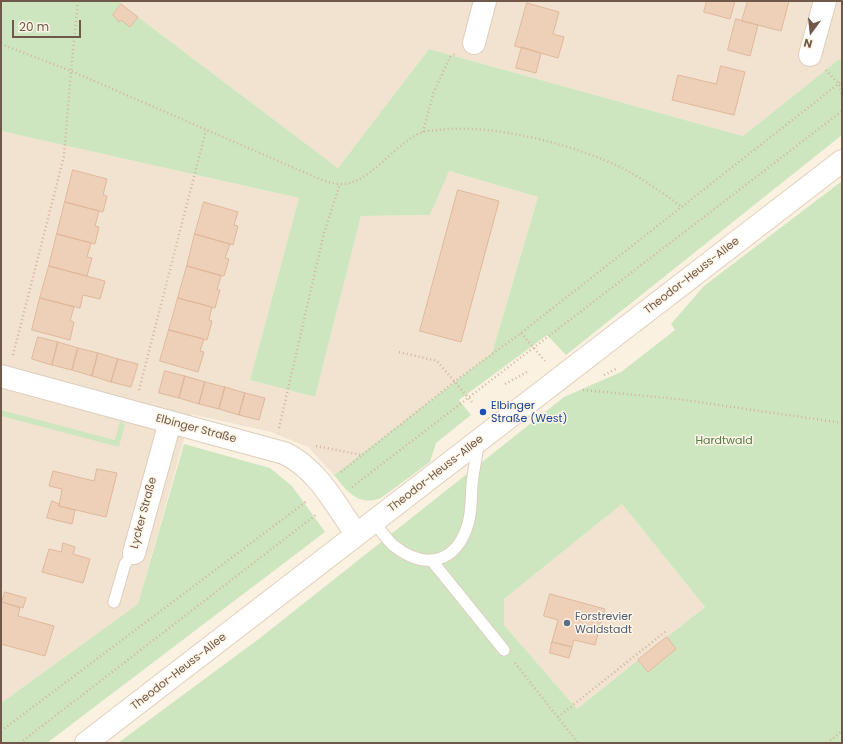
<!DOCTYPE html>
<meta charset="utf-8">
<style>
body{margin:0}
#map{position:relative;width:843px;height:744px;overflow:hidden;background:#faf1e0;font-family:Poppins,sans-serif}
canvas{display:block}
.frame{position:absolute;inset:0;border:2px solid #6f5849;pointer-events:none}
.north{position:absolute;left:791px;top:12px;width:40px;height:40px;-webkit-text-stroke:3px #fef5e6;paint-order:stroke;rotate:195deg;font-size:11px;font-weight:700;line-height:16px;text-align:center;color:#6f5849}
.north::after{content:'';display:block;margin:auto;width:14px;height:18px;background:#6f5849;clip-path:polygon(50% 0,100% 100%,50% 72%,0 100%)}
.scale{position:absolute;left:12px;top:20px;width:69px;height:18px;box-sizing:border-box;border:2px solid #6f5849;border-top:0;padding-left:5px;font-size:12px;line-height:14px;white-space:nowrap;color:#6f5849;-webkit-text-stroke:3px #fef5e6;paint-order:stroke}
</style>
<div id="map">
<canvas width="843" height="744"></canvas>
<div class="frame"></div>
<div class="north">N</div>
<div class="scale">20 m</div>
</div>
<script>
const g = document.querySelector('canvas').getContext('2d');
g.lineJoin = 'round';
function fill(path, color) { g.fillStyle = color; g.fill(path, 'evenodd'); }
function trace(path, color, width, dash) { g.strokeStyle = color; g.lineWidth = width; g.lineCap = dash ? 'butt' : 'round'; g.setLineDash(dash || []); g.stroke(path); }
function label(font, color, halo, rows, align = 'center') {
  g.font = font + ' Poppins,sans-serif'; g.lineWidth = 3; g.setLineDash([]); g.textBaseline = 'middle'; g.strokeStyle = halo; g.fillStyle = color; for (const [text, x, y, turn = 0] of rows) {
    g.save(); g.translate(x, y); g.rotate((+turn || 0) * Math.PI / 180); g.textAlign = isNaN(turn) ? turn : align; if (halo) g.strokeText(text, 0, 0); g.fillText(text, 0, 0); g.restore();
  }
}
fill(new Path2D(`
 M122,1h720v56l-99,79 -314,-87 -91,119 -200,-151 -8,10 -9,-7 -2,2 -6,-7z
 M1,131l298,67 -49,182 65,17 46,-181 69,-1 18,-44 90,26 -46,156 -158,122 -26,-28 -37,-15 -80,-18 -53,190 -137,99z
 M622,504l83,103 -38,30 9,12 -28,23 -10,-12 -61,49 -73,-84v-26z`), '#f1e3cf');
fill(new Path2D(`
 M1,1h121l-9,13 6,8 2,-2 9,7 8,-10 200,151 91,-119 314,87 99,-79v78l-276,220 -19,-20 -88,65 12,15 -35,28 -6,19 -49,36c-23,9 -34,-7 -47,-23l158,-122 46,-156 -89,-26 -19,44 -69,1 -46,181 -65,-17 49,-182 -298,-67z
 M842,181v562h-724l142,-105 304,-241 57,-25 54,-42 -4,-6 33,-38zM622,504l83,103 -38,30 9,12 -28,23 -10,-12 -61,49 -73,-84v-26z
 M1,410l114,30 5,-19 5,3 -6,23 -118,-31z
 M184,444l86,24 22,18 33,46 -278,211h-46v-40l137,-99z`), '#cee6c0');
const building = new Path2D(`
 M707,1h28l-5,18 -26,-7z
 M748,1h41l-8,30 -39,-10z
 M527,3l32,9 -6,22 11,3 -6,21 -43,-12z
 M121,4l17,13 -8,10 -9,-7 -2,2 -6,-7z
 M736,19l22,6 -8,31 -22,-6z
 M522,47l19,6 -5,20 -20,-5z
 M721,66l24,6 -11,43 -62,-15 6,-25 38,9z
 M73,170l34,9 -4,16 4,1 -4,16 -38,-10z
 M458,190l41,11 -38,141 -41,-11z
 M65,202l34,9 -4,15 4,1 -4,17 -38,-10z
 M204,202l34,10 -4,13 4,1 -5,19 -38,-11z
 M57,234l34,9 -4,14 5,1 -5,18 -38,-10z
 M195,234l35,10 -5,14 4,1 -5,17 -37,-10z
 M49,266l56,15 -5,18 -17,-4 -3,13 -40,-10z
 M187,266l34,10 -4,14h3l-5,18 -37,-10z
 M40,298l34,9 -4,14 4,1 -4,18 -38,-10z
 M178,298l34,9 -3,13 3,1 -5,19 -38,-10z
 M169,330l35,9 -4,12 4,1 -6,20 -38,-11z
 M38,337l20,5 -6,23 -20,-6z
 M58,342l20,6 -6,22 -20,-5z
 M78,348l20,5 -6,23 -20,-6z
 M98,353l20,6 -7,23 -19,-6z
 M118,359l20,5 -7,23 -20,-5z
 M165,371l20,5 -6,22 -20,-5z
 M185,376l20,6 -6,22 -20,-6z
 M205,382l20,5 -6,22 -20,-5z
 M225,387l20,6 -6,22 -20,-6z
 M245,393l20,5 -6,22 -20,-5z
 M97,469l20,4 -11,44 -47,-11 3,-17 -13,-3 4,-15 41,10z
 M52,501l7,3v2l16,4 -3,14 -25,-6z
 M63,543l12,4 -2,7 17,5 -7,24 -41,-11 7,-23 12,3z
 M5,592l21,6 -3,10 -21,-6z
 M550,594l55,15 -10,36 -21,-5 -2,7 -20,-5 6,-22 -14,-4z
 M2,602l18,6 -2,8 36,10 -9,30 -44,-12z
 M667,637l9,12 -28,23 -10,-12z
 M552,642l20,5 -3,11 -19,-5z`);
fill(building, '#eed0b9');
trace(building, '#e0b89b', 1);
const service = new Path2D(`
 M374,522c6,7 12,17 19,23 28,23 59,21 73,-15 6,-15 5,-30 6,-45 1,-14 5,-28 6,-42
 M432,561l72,89
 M114,602l11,-38 9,-11`);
const minor = new Path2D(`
 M474,43l11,-42
 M810,55l15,-54
 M1,376l283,77c33,15 52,52 72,81
 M134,553l36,-131`);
const secondary = new Path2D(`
 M86,743l756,-582`);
trace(service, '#decdbd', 13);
trace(minor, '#decdbd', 24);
trace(secondary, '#e2cfbb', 24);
trace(new Path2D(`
 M1,44l70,27 251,109c6,2 12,4 18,4 31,1 54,-42 83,-52 5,-2 10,-1 15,-2 55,-7 139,15 188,40 20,11 38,24 56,37
 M826,70l13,14 3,11
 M423,132l10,-38 17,-37 5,-3
 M521,333l24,28
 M399,352l38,9 35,41
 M13,355l51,-199 7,-85 7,-70
 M604,375l14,-7
 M505,384l24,-13
 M139,390l67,-260
 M583,390l95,9 164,24
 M279,428l45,-195 16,-49
 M316,446l46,9
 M341,472l113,-90 67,-49 321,-252
 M352,487l490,-376
 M515,663l63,80
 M558,717l108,-86
 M1,731l306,-230
 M20,743l297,-229
 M827,743l15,-12`), '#d2b49d', 2.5, [1, 3]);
trace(service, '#fff', 11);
trace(minor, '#fff', 22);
trace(secondary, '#fff', 22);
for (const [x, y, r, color] of [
 [483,412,4,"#1a4fb4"],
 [567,623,4,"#5c6f8a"]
]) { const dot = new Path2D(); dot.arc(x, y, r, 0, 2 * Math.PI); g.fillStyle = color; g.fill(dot); trace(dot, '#fef5e6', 1.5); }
label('11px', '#6f5849', '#fef5e6', [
 ["Theodor-Heuss-Allee",692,276,-38],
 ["Elbinger Straße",196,429,15],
 ["Theodor-Heuss-Allee",436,474,-38],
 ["Lycker Straße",144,513,-75],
 ["Theodor-Heuss-Allee",179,672,-38]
]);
label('11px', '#164399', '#fef5e6', [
 ["Elbinger",491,406],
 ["Straße (West)",491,419]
], 'left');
label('11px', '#537a45', '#fef5e6', [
 ["Hardtwald",724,441]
]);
label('11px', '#4e5e75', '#fef5e6', [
 ["Forstrevier",575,617],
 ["Waldstadt",575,630]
], 'left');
</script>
